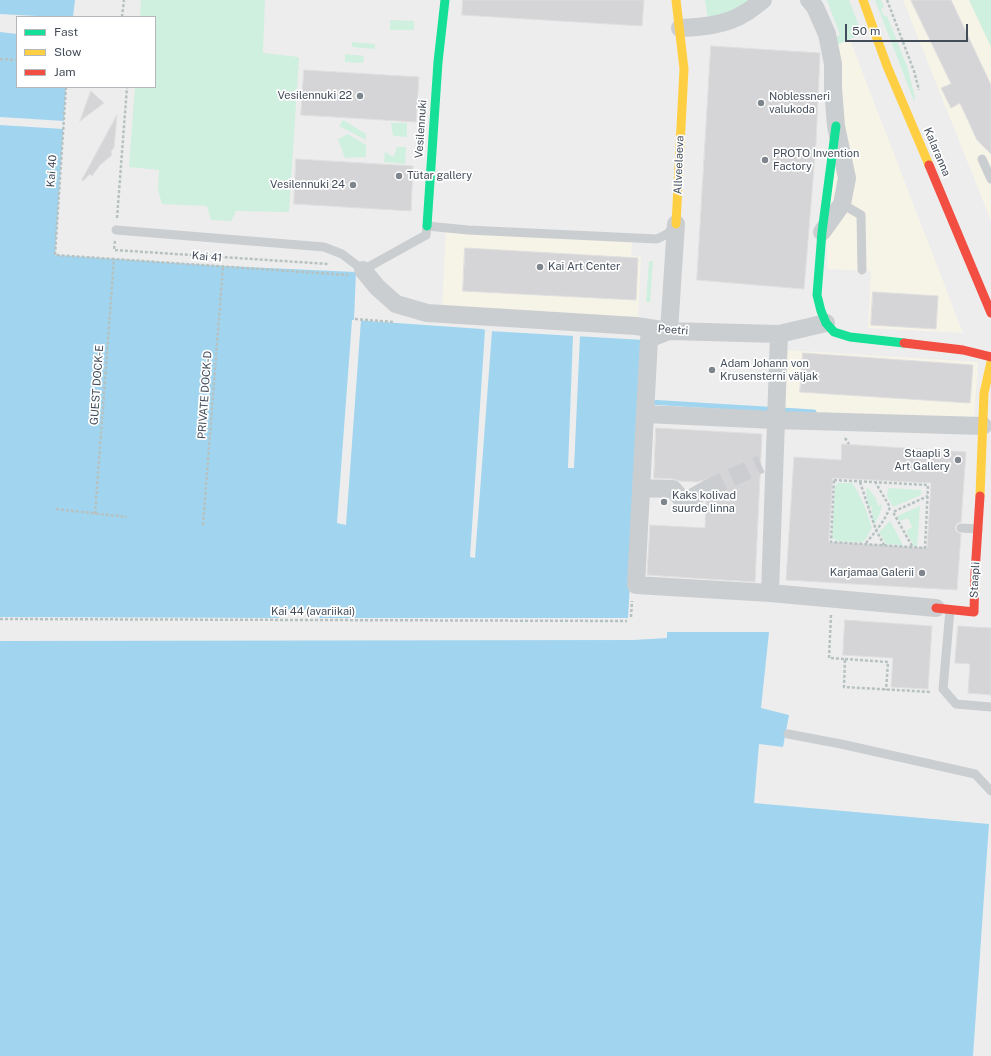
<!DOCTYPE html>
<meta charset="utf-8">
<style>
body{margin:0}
#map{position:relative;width:991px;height:1056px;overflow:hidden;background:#eeeded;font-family:"Public Sans",sans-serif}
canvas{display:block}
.legend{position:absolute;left:16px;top:16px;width:140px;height:72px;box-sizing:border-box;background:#fff;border:1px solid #b4b8bd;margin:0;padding:5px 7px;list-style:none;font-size:12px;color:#434d5a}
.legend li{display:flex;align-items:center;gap:8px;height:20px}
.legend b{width:20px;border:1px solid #b4b8bd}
.scale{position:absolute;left:845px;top:24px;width:123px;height:18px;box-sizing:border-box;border:2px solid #434d5a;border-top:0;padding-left:5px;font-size:12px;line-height:14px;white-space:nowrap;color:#434d5a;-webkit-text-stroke:3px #fff;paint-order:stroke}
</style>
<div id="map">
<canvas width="991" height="1056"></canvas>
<ul class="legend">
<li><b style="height:5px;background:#16e098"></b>Fast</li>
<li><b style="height:5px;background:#ffcf43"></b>Slow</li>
<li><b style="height:5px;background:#f24e42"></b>Jam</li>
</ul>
<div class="scale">50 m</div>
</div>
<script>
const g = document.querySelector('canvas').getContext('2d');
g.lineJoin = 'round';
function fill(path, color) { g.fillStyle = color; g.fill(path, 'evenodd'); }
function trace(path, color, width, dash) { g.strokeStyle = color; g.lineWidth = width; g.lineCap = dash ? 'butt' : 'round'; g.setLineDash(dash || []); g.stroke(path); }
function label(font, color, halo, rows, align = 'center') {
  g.font = font + ' "Public Sans",sans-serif'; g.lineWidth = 3.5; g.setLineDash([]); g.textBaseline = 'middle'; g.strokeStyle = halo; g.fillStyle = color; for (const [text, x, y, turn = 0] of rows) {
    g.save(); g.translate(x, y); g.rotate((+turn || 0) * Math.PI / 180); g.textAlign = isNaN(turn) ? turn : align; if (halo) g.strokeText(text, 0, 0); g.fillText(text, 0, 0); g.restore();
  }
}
fill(new Path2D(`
 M903,0h66l22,47v174z
 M850,40l113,293 -95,-5 3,-57 -44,-2v-32l13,-125 -4,-67z
 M446,231l186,11 -1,13 10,2 -3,62 -196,-13z
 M785,350l193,12 -5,72 -192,-12z`), '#f6f3e7');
fill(new Path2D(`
 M141,0h124l-2,53 36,4 -10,155 -53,-1 -5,10 -20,-1 -4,-14 -45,-2 -4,-14 1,-20 -30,-3 6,-80h20v-70h-15z
 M705,0h47l-22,13 -22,5z
 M827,0h22l13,34 -26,11 -1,-8 5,-2z
 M875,0h6l3,7 -3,2 3,7h3l20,50 8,31 -1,4z
 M969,0h22v47z
 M390,20l24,1v9h-24z
 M352,42l23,2v5l-23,-2z
 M345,54l19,2 -1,7 -18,-1z
 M343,120l23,14v6l-27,-14z
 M391,123h16v14l-14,-1z
 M348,134l18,11v12l-21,1 -7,-19z
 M397,147h9l-1,17 -21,-2 1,-10 9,5z
 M649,261h4l-3,41h-4z
 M838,483h14c10,14 15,29 20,45l-7,12 -3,2 -26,-1 -4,-4 3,-51z
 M868,488l9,12 -1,1 3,5 3,-2 -2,9 -6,12 -2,-7 1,-1 -2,-11h-3l-2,-17z
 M888,488l33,2v5l-28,12 -6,-11z
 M920,506l-3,40h-3l-8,-15 6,-4 -4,-9 -8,3 -3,-5z
 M890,521l13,24 -17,-1 -7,-12z`), '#cfefdf');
fill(new Path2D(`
 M0,0h75l-2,17h-56v70h49l-11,168 168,11 133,6 -2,48 128,9 7,2 155,9 -16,278h-309v-8l-39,-1 -1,9 -279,-1z
 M667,632h102l-8,76 28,7 -6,32 -24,-3 -5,59 235,21 -16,232h-973v-415l633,-1 34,-2z`), '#a1d5ef');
fill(new Path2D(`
 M0,14l55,3h-38v17l-17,-2z
 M0,117l64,4 -1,8 -63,-4z
 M352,320h9l-15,205 -9,-2z
 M485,330l7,1 -17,227 -5,-1z
 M573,335l7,1 -6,132h-6z`), '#eeeded');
trace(new Path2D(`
 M648,402l166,10`), '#a1d5ef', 5);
const building = new Path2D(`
 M463,0h181l-2,26 -180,-11z
 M911,0h40l40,85v69l-14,-14 -17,-37 -9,5 -10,-20 10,-4z
 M711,46l109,7 -4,90 -12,146 -107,-9z
 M304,70l115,7 -3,45 -115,-7z
 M91,91l13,12 -24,18z
 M117,115l-3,33 -3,3 1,4 -12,10 -8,11 -2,-2 -7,7 -1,-1z
 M296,159l117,7 -2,45 -117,-7z
 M465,248l173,10 -2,42 -173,-9z
 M873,292l65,4 -2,33 -65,-4z
 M803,353l170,12 -3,38 -170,-11z
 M656,428l106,6 -7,148 -108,-7 3,-50 55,3 1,-27 10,-6 1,-6 -1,-5 -4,-4 -5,-1 -10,3 -17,-1 -7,-2 -19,-1z
 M842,444l124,8 -5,70 -3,1 -3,4 1,4 5,3 -4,56 -171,-10 8,-123 47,3zM833,478l98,5 -4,65 -98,-6z
 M845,620l87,6 -4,63 -37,-2 2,-29 -50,-3z
 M958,626l33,2v67l-23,-2 2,-29 -15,-1z`);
fill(building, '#d5d5d7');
trace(building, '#dfdfe0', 1);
trace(new Path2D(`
 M707,489l54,-25`), '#cccdd0', 18, [18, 9]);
trace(new Path2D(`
 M887,0l27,71 5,19
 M122,17l2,-17
 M0,59l17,1
 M66,87l-11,168 293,20
 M117,218l10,-131
 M115,241l-1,9 215,14
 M355,319l38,3
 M845,438l4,6
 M834,480l94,5 -3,63 -94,-6z
 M860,482l16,48 8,15
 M56,509l71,8
 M95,514l19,-255
 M203,525l20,-259
 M866,543c9,-11 19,-22 24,-36l-16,-27
 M912,546l-19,-34 35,-16
 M831,615l-2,43 16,1 -1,28 87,5
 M631,617l1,-16
 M0,619l627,2
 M845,659l43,3 -2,28`), '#b6c2c1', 2.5, [3, 2]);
trace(new Path2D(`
 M982,159l9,20
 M840,204h2l19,11 1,55
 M116,230l208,17 18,7 21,16 63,-35 1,-9 41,4 189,9 10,-5 8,-8
 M961,528l17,1
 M950,610l-7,79 13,15 35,3
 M788,734l53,10 134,30 16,17`), '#cbced1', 9);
trace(new Path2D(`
 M809,0l6,7 12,27 6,30v24l3,38 11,52 -5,26 -20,28
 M680,28c22,-1 47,-3 65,-15 6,-3 12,-9 18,-13
 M363,270l14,17 19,17 31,9 209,13 33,5 110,3 47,-11
 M669,331l-20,8 -13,246 134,8
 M669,331l7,-107
 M779,334l-9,259 166,15
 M645,414l130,6 208,6
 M641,488l32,1 11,13 23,-13`), '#cbced1', 18);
trace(new Path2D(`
 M836,126l-14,106 -5,63 4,16 5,12 8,9 16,5 54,6
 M427,226l11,-164 7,-62`), '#16e098', 9);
trace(new Path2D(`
 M676,0l8,69 -8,155
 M863,0l24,66 42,99
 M980,496l4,-103 7,-31`), '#ffcf43', 9);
trace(new Path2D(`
 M929,165l62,148
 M904,343l59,7 28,7
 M936,608l38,4 1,-39 5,-77`), '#f24e42', 9);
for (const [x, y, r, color] of [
 [360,96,4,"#7f858d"],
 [761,103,4,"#7f858d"],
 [765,160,4,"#7f858d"],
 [399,176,4,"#7f858d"],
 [353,185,4,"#7f858d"],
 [540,267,4,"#7f858d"],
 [712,370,4,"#7f858d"],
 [958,460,4,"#7f858d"],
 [664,502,4,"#7f858d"],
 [922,573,4,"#7f858d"]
]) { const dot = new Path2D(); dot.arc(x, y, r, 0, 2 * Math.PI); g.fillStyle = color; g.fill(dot); trace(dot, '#fff', 1.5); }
label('11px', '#434d5a', '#fff', [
 ["Vesilennuki 22",352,96,"right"],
 ["Noblessneri",769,97],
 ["valukoda",769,110],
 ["PROTO Invention",773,154],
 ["Factory",773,167],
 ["Tütar gallery",407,176],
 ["Vesilennuki 24",345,185,"right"],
 ["Kai Art Center",548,267],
 ["Adam Johann von",720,364],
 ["Krusensterni väljak",720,377],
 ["Staapli 3",950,454,"right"],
 ["Art Gallery",950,467,"right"],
 ["Kaks kolivad",672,496],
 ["suurde linna",672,509],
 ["Karjamaa Galerii",914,573,"right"]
], 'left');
label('11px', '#434d5a', '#fff', [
 ["Vesilennuki",421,129,-86],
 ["Kalaranna",937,152,67],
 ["Allveelaeva",679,165,-88],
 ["Kai 40",52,171,-86],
 ["Kai 41",207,257,5],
 ["Peetri",673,330,4],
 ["GUEST DOCK-E",97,385,-86],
 ["PRIVATE DOCK-D",205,395,-86],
 ["Staapli",975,580,-87],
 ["Kai 44 (avariikai)",313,612]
]);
</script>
